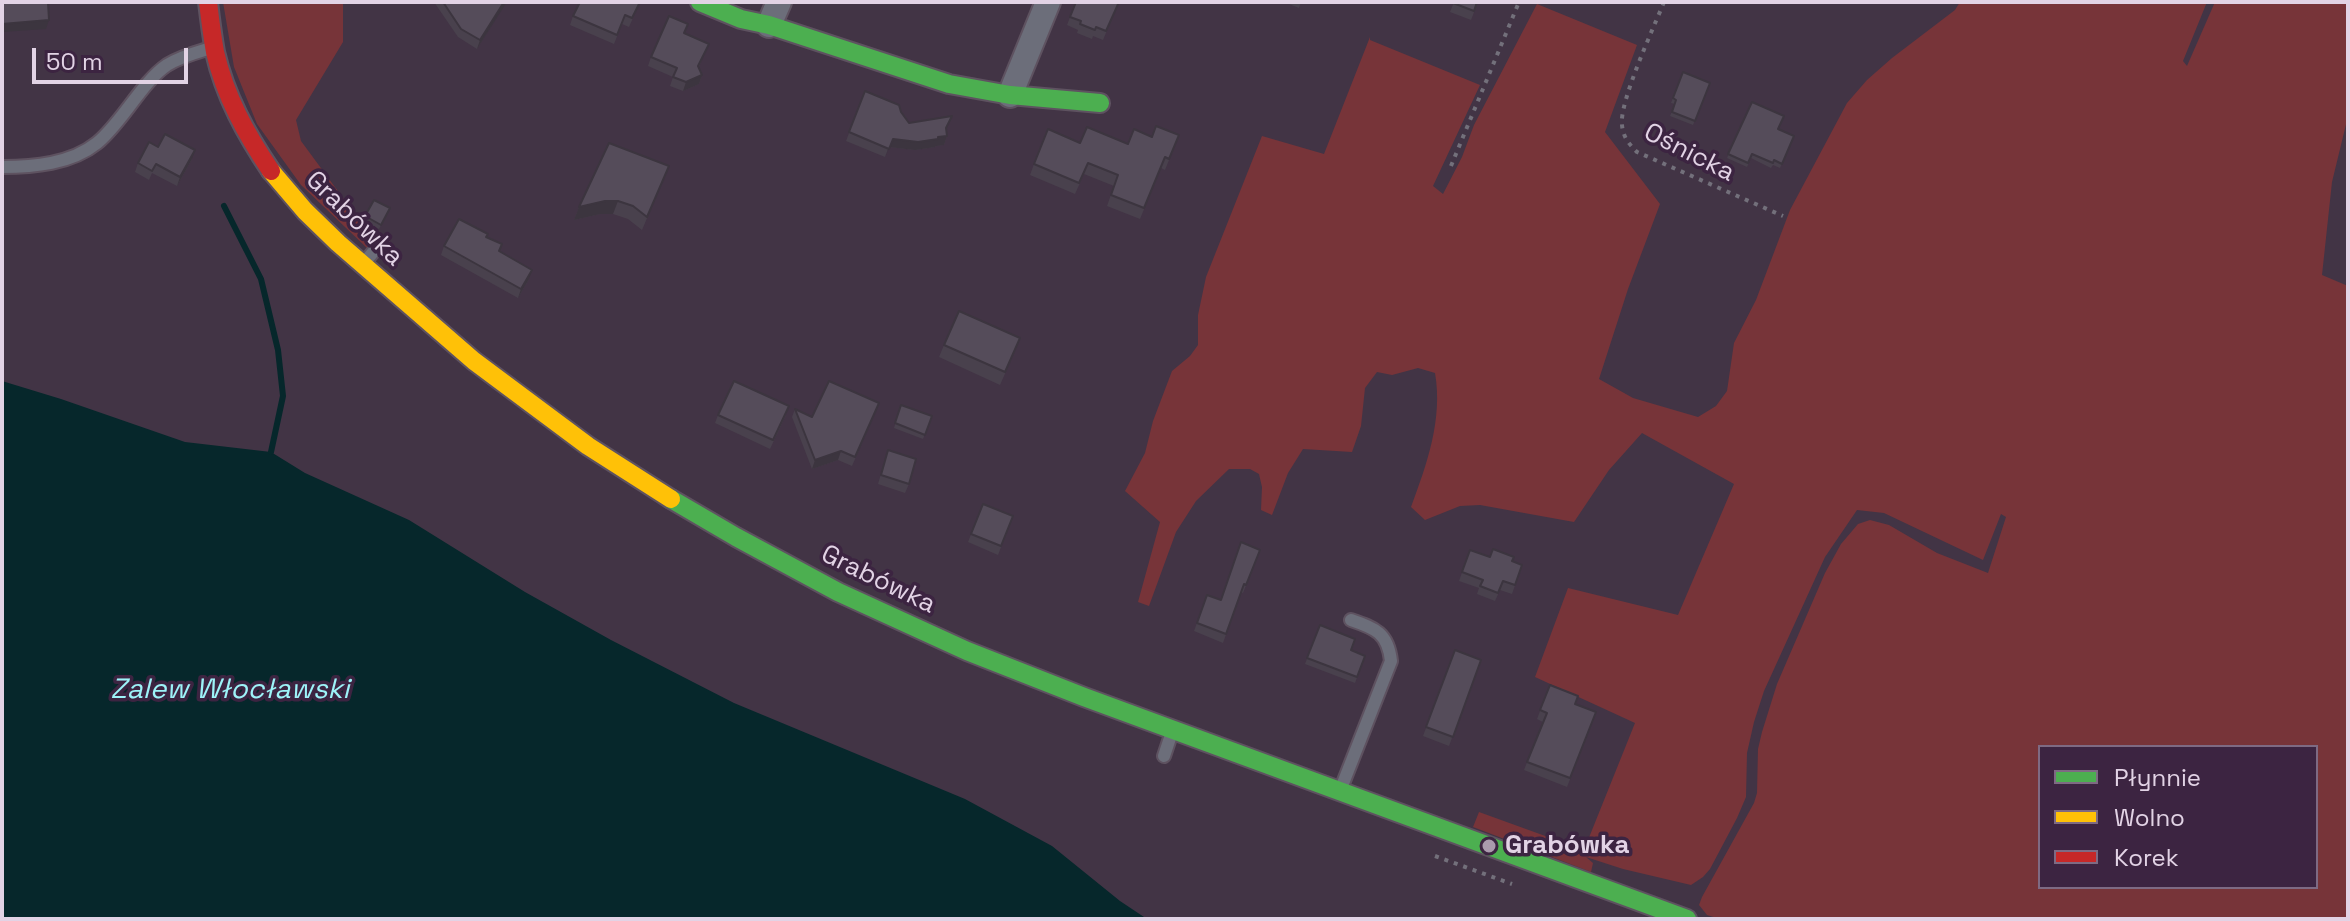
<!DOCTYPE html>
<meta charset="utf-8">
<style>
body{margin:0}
#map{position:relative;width:2350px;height:921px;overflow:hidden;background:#423445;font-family:"Space Grotesk",sans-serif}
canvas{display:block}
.frame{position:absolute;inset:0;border:4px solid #e2d3e5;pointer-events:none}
.legend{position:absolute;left:2038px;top:745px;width:280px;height:144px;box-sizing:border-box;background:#3c2441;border:2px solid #7e6a83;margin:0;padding:10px 14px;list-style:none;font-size:24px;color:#e2d3e5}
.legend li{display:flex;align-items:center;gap:16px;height:40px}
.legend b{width:40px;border:2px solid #7e6a83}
.scale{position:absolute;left:32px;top:48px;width:156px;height:36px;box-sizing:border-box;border:4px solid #e2d3e5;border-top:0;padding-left:10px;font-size:24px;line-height:28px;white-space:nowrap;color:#e2d3e5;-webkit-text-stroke:6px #3c2441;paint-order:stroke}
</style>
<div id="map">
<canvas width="2350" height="921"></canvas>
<div class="frame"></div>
<ul class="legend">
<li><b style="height:10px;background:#4caf50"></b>Płynnie</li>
<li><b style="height:10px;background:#ffc107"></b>Wolno</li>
<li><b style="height:10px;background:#c62828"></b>Korek</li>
</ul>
<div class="scale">50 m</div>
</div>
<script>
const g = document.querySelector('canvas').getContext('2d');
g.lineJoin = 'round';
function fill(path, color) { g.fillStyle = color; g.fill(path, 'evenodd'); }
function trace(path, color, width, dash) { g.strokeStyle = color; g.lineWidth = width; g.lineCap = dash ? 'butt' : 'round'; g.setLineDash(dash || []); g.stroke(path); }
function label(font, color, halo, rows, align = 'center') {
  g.font = font + ' "Space Grotesk",sans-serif'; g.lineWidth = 7; g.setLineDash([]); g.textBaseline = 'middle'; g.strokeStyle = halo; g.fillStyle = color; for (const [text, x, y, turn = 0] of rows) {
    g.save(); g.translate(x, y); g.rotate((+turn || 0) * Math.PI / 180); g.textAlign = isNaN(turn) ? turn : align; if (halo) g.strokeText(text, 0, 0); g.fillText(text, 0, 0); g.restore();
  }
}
fill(new Path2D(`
 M223,2h120v40l-47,78 5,21 56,76 22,20 -11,12 -67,-64 -44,-61 -23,-57z
 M1960,2h247l-24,59 4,5 28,-64h133v114l-16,66 -10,93 26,11v633h-628l-13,-4 -8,-10 3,-8 52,-94 3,-10 1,-44 4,-17 15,-48 48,-111 16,-29 17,-20 12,-4 19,5 48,28 51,20 18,-56 -5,-3 -18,46 -99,-47 -27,-3 -32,47 -61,134 -10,31 -7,31 -1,44 -9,21 -27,51 -7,8 -12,8 -68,-16 -37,-12 7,6 -2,9 -118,-45 6,-15 105,38 51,-127 -100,-46 33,-89 110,27 56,-131 -92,-51 -33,37 -35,52 -94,-17 -20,1 -35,14 -14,-13c16,-43 32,-88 24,-134l-17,-5 -26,7 -15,-3 -12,16 -4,38 -9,26 -49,-3 -15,24 -16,42 -11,-5 1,-23 -3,-13 -9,-5h-21l-33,32 -20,31 -27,74 -11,-4 22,-80 -35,-31 20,-38 8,-32 19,-50 18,-15 8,-11v-30l8,-38 56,-141 62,18 46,-117v3l110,45 -47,101 10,8 19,-37 12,-32 63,-121 100,41 -32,87 55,72 -32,85 -29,90 34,19 65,19 18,-11 11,-15 7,-48 22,-43 34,-90 57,-107 20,-23 25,-22 63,-48zM2040,747h276v140h-276z`), '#773439');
fill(new Path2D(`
 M2,381l59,18 124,43 86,10 34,21 104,47 116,72 86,48 123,63 231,96 87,47 68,55 27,18h-1145z`), '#06272b');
trace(new Path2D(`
 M224,206l37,73 17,71 5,46 -12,56`), '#06272b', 6);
const lane = new Path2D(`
 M2,167c31,0 69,-3 95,-24 24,-19 45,-61 70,-78 14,-9 31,-13 47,-18
 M362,265l20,-23
 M1164,756l8,-24
 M1340,791l51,-130c-3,-28 -16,-33 -40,-41`);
const street = new Path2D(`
 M769,25l10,-23
 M1010,95l38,-93`);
const fast = new Path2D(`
 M700,2l41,17 28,6 180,59 61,11 90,8
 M671,499l65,38 102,55 129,59 117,46 603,222`);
const slow = new Path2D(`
 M271,171l34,40 33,32 136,118 114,85 83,53`);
const jam = new Path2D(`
 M208,2c2,17 4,33 7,50 10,44 31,82 56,119`);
trace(lane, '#5e5260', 16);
trace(street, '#5e5260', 28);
trace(fast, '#5e5260', 22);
trace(slow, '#5e5260', 22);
trace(jam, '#5e5260', 22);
trace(new Path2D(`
 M1664,2c-10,25 -45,100 -42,123 1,12 7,19 15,27l146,64
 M1451,166l68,-164
 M1435,856l77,28`), '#73707b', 4, [4, 6]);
trace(lane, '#6c6e7a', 12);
trace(street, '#6c6e7a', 24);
trace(fast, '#4caf50', 18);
trace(slow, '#ffc107', 18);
trace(jam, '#c62828', 18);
fill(new Path2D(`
 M434,2h72l-29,47 -19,-12z
 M640,2l-11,25 -7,-3 -8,20 -44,-19 3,-9z
 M1076,2h43l-16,38 -10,-4 -1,3 -15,-6 1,-3 -11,-5z
 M1284,2h17l-2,6z
 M1454,2h24l-7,18 -21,-8z
 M684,33l21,19 -6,15 3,8 -3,9 -16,7 -13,-5 3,-9 -25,-11 3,-9z
 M1683,72l27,11 -17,42 -23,-9 5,-12 -4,-1z
 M865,91l36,21 8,11 38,6v7l-3,9 -8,1 -1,1 -20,3 -26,-3 -4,10 -39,-16z
 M1752,102l26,27 16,7 -14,32 -7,-3 -2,3 -20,-10 -4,9 -20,-9z
 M1179,135l-14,35 -4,-2 -21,51 -33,-13 7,-20 -30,-12 -9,20 -45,-19 4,-11 46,-21 48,1 24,-7z
 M158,147l34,12 -15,27 -25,-13 -3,7 -14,-8 3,-9z
 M664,178l-22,52 -14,-11 -15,-5h-13l-26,6 5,-13z
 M390,208l-11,21 -16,-8 2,-5z
 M487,238l12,13 30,28 -11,19 -77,-43 3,-9z
 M944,345l71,6 -15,34 -61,-28z
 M901,405l31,11 -9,23 -29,-11z
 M795,409l17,8 64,-6 -24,55 -14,-6 -26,9 -20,-52z
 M718,415h68l-16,34 -55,-26z
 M888,450l21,34 -4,9 -27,-9z
 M983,504l30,12 -15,39 -30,-13z
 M1260,550l-17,43 -2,-1 -18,51 -29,-12 13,-36 14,5z
 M1470,550l20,7 22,4 10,4 -10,29 -12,-4 -5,11 -18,-7 2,-6 -20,-7z
 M1320,625l31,25 14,6 -10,27 -50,-19z
 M1455,650l26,10 -32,86 -26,-10z
 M1550,685l25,19 21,8 -29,75 -43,-17 19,-48 -6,-3z`), '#49414d');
fill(new Path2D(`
 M504,2h2l-1,3 -28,44 3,-9z
 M49,20l-3,9 -44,3v-8z
 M702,75l-3,9 -16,7 3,-9z
 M947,136l-3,9 -8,1 -1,1 -20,3 -26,-3 -4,10 8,-18z
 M195,150l-3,9 -15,27 3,-9z
 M605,201h13l-5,13h-13l-26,6 5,-13z
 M532,270l-3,9 -11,19 3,-9z
 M841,451l-3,9 -26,9 3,-9z`), '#3c353f');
const building = new Path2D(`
 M2,2h46l1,18 -47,4z
 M443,2h61l-24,38 -19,-11z
 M580,2h60l-8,16 -7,-3 -8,20 -44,-19z
 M1076,2h43l-13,29 -10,-4 -1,3 -15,-6 1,-3 -11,-4z
 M1454,2h23l-3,9 -21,-8z
 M669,16l19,8 -4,9 25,11 -11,22 4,9 -16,7 -13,-5 4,-9 -26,-11z
 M1683,72l27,11 -15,38 -23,-9 4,-12 -3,-2z
 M865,91l34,14 2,7 8,11 43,-7 -6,12 1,8 -9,1v2l-20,3 -25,-3 -4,10 -40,-17z
 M1752,102l32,14 -6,13 16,7 -12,28 -8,-4 -1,3 -21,-9 -4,9 -20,-9z
 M1156,126l23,9 -10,24 -4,-2 -21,51 -33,-13 7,-20 -30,-12 -9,20 -45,-19 14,-35 32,14 7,-16 41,17 6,-15 18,8z
 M165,134l30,16 -15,27 -24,-13 -4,7 -14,-8 11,-21 9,5z
 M609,143l60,23 -22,51 -14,-11 -15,-5h-13l-26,6z
 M374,200l16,8 -9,17 -16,-9z
 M459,219l29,15 -2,3 16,7 -3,7 33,19 -11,19 -77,-43z
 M959,311l61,27 -15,34 -61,-27z
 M734,381l55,25 -16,34 -55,-25z
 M829,381l50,22 -24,54 -14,-6 -26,9 -20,-51 17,8z
 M901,405l31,11 -7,19 -30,-12z
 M888,450l28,9 -7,25 -28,-9z
 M983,504l30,12 -12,30 -30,-12z
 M1241,542l19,8 -14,35 -2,-1 -18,50 -29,-11 10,-28 14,5z
 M1493,549l21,8 -2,4 10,4 -7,20 -12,-4 -5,12 -18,-7 3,-6 -21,-8 8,-22 20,7z
 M1320,625l35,14 -4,11 14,6 -8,21 -50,-19z
 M1455,650l26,10 -28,77 -27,-10z
 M1550,685l28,11 -3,8 21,8 -26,66 -43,-16 20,-49 -7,-3z`);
fill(building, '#554c5a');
trace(building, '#3c353f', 2);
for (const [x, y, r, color] of [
 [1489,846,8,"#aa9bad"]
]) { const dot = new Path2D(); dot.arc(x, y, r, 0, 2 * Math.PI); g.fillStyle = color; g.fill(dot); trace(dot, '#3c2441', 3); }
label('26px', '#e2d3e5', '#3c2441', [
 ["Ośnicka",1689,153,27],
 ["Grabówka",354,219,44],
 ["Grabówka",878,580,26]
]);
label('bold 26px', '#e2d3e5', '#3c2441', [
 ["Grabówka",1505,846]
], 'left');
label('italic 28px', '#9df3f8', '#3c2441', [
 ["Zalew Włocławski",230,690]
]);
</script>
